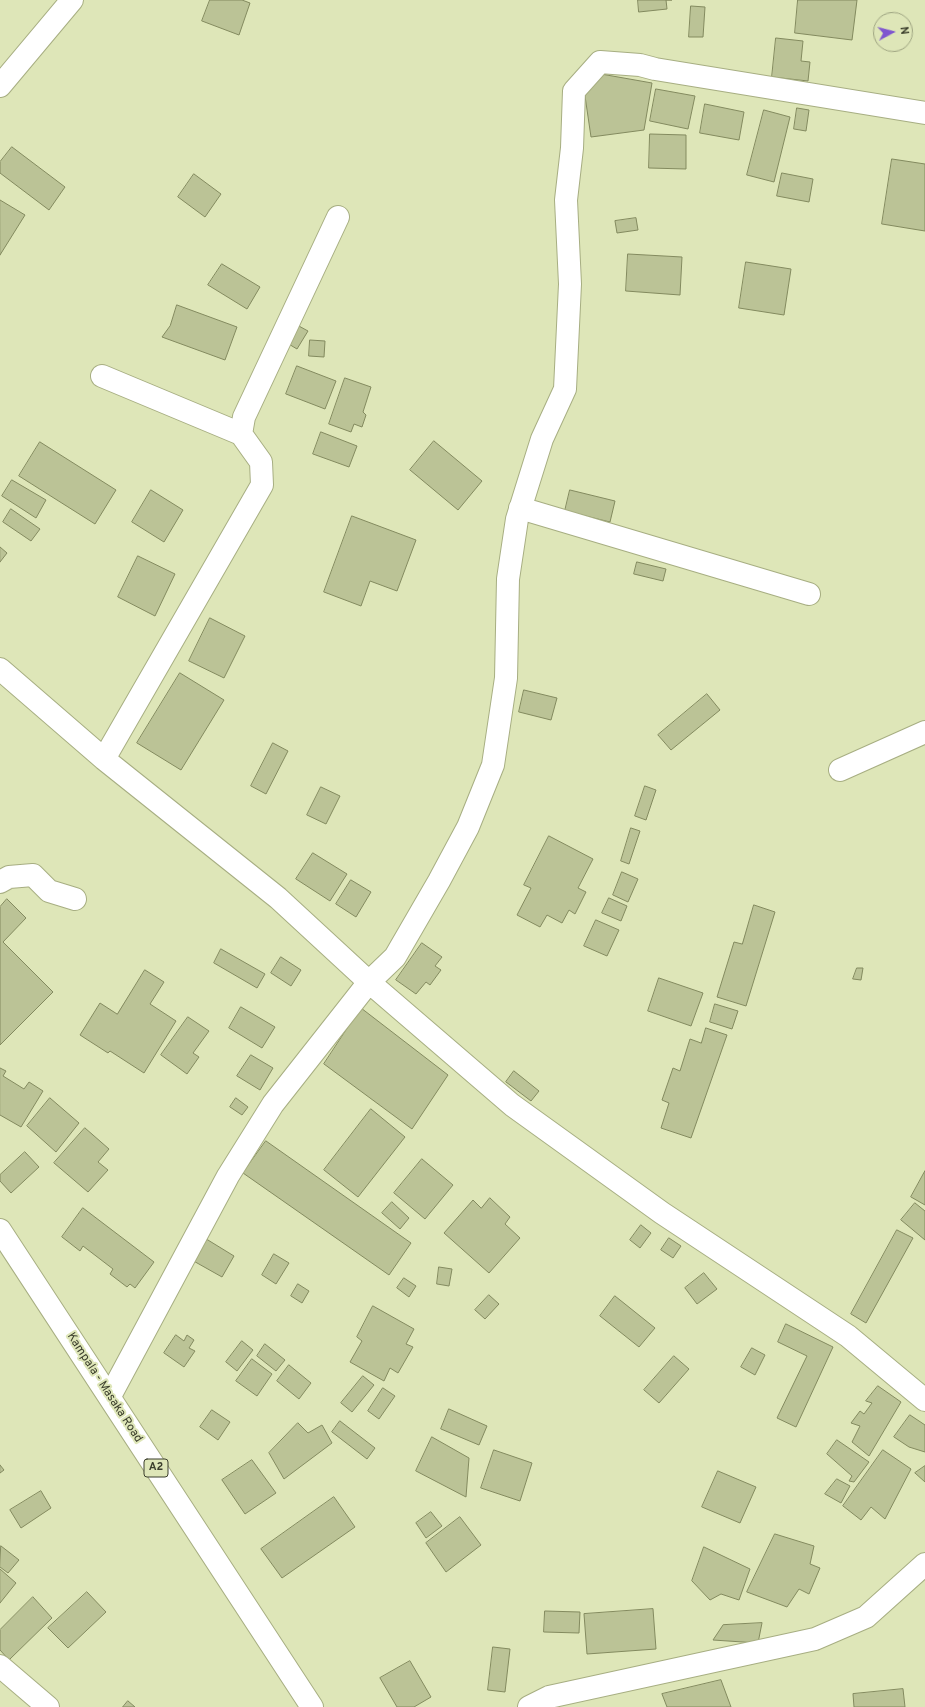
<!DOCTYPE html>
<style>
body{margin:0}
#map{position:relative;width:925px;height:1707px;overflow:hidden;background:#dee6b8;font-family:Overpass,sans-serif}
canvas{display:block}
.north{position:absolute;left:873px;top:12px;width:40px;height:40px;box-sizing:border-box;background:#dee6b8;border:1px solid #9da380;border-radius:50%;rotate:83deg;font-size:11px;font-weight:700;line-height:16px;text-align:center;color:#3b3e2c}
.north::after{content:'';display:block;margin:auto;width:14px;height:18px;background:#7f56cf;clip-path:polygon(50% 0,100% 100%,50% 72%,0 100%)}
</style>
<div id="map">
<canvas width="925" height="1707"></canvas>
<div class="north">N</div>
</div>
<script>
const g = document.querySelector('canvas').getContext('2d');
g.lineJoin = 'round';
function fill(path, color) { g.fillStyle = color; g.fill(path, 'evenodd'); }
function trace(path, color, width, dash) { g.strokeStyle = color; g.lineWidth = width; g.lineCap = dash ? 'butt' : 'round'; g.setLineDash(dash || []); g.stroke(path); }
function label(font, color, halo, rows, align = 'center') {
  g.font = font + ' Overpass,sans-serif'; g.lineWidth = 4; g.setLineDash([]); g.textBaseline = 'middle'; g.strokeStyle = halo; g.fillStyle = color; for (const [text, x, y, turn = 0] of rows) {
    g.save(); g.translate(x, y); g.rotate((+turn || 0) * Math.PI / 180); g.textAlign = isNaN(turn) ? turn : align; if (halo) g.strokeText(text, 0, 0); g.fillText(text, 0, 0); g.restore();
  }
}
const building = new Path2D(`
 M210,0h32l8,3 -11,32 -37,-14z
 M638,0h34h-6l1,9 -28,3z
 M798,0h59l-5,40 -57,-7z
 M691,6l14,1 -2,30h-14z
 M776,38l27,3 -2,20 9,1 -2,19 -36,-4z
 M601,74l51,9 -8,47 -53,7 -6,-41z
 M656,89l39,7 -7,33 -38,-8z
 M705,104l39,8 -5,28 -39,-7z
 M797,108l12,2 -3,21 -12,-2z
 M764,110l26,7 -16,65 -27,-7z
 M650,134l36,1v34l-37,-1z
 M12,147l53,40 -16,23 -49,-37v-11z
 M892,159l33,5v67l-43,-7z
 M782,173l31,6 -4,23 -32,-6z
 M194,174l27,20 -16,23 -27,-20z
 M0,200l25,15 -25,40z
 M636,218l2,12 -21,3 -2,-12z
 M628,254l54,3 -2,38 -54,-4z
 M746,262l45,7 -7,46 -45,-7z
 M222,264l38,23 -13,22 -39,-24z
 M177,305l60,22 -12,33 -63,-23 8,-11z
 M297,325l11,6 -11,18 -10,-6z
 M310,340l15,1 -1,16 -15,-1z
 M297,366l39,15 -11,28 -39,-15z
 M345,378l26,9 -8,25 3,3 -4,12 -8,-3 -3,8 -22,-8z
 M321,432l36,14 -8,21 -36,-13z
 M434,441l48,40 -24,29 -48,-40z
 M40,442l76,48 -21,34 -76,-48z
 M12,480l34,20 -10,18 -34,-22z
 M151,490l32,20 -19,32 -32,-20z
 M570,490l45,11 -5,21 -45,-11z
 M11,509l29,20 -9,12 -28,-19z
 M352,516l64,24 -19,51 -27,-10 -9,25 -37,-14z
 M0,547l7,6 -7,9z
 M138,556l37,18 -20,42 -37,-19z
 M637,562l29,7 -3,12 -29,-7z
 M210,618l35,18 -21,42 -35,-17z
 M180,673l44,27 -43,70 -44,-27z
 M524,690l33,8 -6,22 -32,-8z
 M707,694l13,16 -49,40 -13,-15z
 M273,743l15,8 -22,43 -15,-8z
 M645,786l11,4 -10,30 -11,-4z
 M321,787l19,9 -14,28 -19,-9z
 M631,828l9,3 -11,33 -8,-3z
 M549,836l44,23 -15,29 8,4 -11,22 -6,-4 -7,13 -15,-8 -7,12 -23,-12 14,-27 -7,-3z
 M313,853l34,21 -17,27 -34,-22z
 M622,872l16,7 -10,23 -15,-7z
 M351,880l20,12 -15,25 -20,-13z
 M609,898l18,8 -6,15 -19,-8z
 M7,899l19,19 -23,24 50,50 -53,53v-138z
 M754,905l21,7 -29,94 -29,-9 17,-55 8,2z
 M596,920l23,10 -12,26 -23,-10z
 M422,943l20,14 -7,9 6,4 -11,15 -4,-3 -10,12 -20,-14z
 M221,949l44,25 -8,14 -43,-25z
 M281,957l20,13 -10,16 -20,-13z
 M857,968h6l-2,12 -8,-1z
 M145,970l19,12 -14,22 26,17 -32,52 -34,-22 -2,2 -28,-18 20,-32 17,11z
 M659,978l44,15 -12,33 -43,-15z
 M715,1004l23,7 -6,18 -22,-7z
 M241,1007l34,20 -13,21 -33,-20z
 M361,1008l87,67 -36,54 -88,-65z
 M188,1017l21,14 -16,22 6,4 -12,17 -26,-19z
 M706,1028l21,7 -36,103 -30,-10 8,-25 -7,-3 11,-32 7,3 10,-32 11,4z
 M251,1055l22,13 -13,22 -23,-14z
 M0,1068l6,3 -3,5 21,13 5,-7 14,9 -22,36 -21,-12z
 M514,1071l25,20 -8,10 -25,-19z
 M50,1098l29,25 -23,29 -29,-26z
 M236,1098l12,9 -6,8 -12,-8z
 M371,1109l34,28 -47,60 -34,-27z
 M85,1128l24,21 -11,13 10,8 -20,22 -34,-29z
 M266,1141l145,102 -22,32 -146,-102z
 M25,1152l14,15 -28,26 -11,-12v-6z
 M422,1159l31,26 -28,34 -31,-26z
 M925,1171v34l-14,-8z
 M490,1198l20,19 -5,7 15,14 -31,35 -45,-40 29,-33 8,8z
 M392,1202l17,16 -9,11 -18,-16z
 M915,1203l10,8v29l-24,-20z
 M83,1208l71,54 -19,26 -5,-4 -3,3 -17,-13 3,-5 -30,-23 -3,5 -18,-14z
 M641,1225l10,8 -11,15 -10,-8z
 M897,1230l16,8 -47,85 -15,-9z
 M203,1237l31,19 -12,21 -32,-18z
 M669,1238l12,8 -8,12 -12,-8z
 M274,1254l15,9 -13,21 -14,-9z
 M439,1267l13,2 -3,17 -12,-2z
 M704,1273l13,16 -20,15 -12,-16z
 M404,1278l12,8 -7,11 -12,-9z
 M298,1284l11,7 -7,12 -11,-7z
 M489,1295l10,9 -14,15 -10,-9z
 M615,1296l40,32 -16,19 -39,-31z
 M373,1306l41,23 -8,15 7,3 -15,26 -8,-5 -6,13 -34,-19 12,-21 -5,-4z
 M786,1324l47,23 -37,80 -19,-9 30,-62 -29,-14z
 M176,1335l8,6 3,-6 7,5 -5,8 6,3 -11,16 -20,-14z
 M242,1341l11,9 -16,21 -11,-9z
 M265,1344l20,16 -9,11 -19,-15z
 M752,1348l13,7 -10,20 -14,-8z
 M674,1356l15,13 -30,34 -15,-13z
 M252,1359l20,15 -15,22 -21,-15z
 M289,1365l22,18 -12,16 -22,-18z
 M363,1376l11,9 -22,27 -11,-9z
 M878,1386l23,16 -32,54 -17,-14 8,-16 -9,-3 9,-12 4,3 8,-11 -6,-2z
 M383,1388l12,8 -16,23 -11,-8z
 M449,1409l38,17 -8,19 -38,-16z
 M212,1410l18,12 -12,18 -18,-13z
 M910,1415l15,10v27l-16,-5 -15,-10z
 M340,1421l35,27 -8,11 -35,-27z
 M298,1423l10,10 14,-8 10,18 -48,36 -15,-26z
 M432,1437l37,21 -3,39 -50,-26z
 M837,1440l32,22 -15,20 -5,-1 3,-5 -25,-22z
 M494,1450l38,13 -12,38 -39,-13z
 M883,1450l28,19 -26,50 -14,-12 -10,13 -18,-14z
 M252,1460l24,33 -31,21 -23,-34z
 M0,1465l4,5 -4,3z
 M925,1466v16l-10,-9z
 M718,1471l38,16 -16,36 -38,-16z
 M837,1479l13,7 -9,17 -16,-9z
 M41,1491l10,17 -30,20 -11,-18z
 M334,1497l21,30 -73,51 -21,-29z
 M431,1512l11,14 -16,12 -10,-15z
 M460,1517l21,28 -35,27 -20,-29z
 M775,1534l39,12 -4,18 10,4 -11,26 -10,-5 -12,18 -40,-15z
 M1,1546l18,14 -11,13 -8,-6z
 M704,1547l46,22 -11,31 -18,-6 -11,6 -18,-19z
 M0,1569l16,14 -16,20z
 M87,1592l19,20 -38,36 -20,-20z
 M33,1597l19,21 -43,42 -9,-10v-20z
 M653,1609l3,40 -69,5 -3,-40z
 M545,1611l35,1 -1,21 -35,-1z
 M762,1623l-4,20 -45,-3 10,-15z
 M493,1647l17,2 -5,43 -17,-2z
 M410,1661l21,36 -17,10h-17l-17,-29z
 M721,1680l10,27h-64l-5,-13z
 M903,1689l2,18h-51l-1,-13z
 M128,1701l7,6h-12z`);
fill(building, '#bbc396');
trace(building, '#838a5f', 1);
const minor = new Path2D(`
 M0,86l72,-86
 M102,376l139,58
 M520,508l289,86
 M0,669l104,90 174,139 91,84 143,123 150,108 186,123 77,64
 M104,759l158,-274 -1,-23 -20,-28 3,-17 94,-200
 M840,770l85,-38
 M0,882l9,-5 24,-2 16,16 26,8
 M110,1396l118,-220 45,-72 96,-122 26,-25 44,-76 29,-54 25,-62 13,-87 2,-99 9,-60 25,-80 23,-50 5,-105 -4,-84 6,-52 2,-57 26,-29 40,3 15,4 270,44
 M0,1666l48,41
 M529,1707l20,-10 266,-58 51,-22 59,-53`);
const primary = new Path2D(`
 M0,1230l312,477`);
trace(minor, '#a7ae82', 24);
trace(primary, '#a7ae82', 24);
trace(minor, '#fff', 22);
trace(primary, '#fff', 22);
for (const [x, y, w] of [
 [156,1468,24]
]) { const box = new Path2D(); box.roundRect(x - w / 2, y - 9, w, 18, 3); g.fillStyle = '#dee6b8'; g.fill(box); trace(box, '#3b3e2c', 1); }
label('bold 11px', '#3b3e2c', null, [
 ["A2",156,1468]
]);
label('12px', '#3b3e2c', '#dee6b8', [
 ["Kampala - Masaka Road",104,1388,57]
]);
</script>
